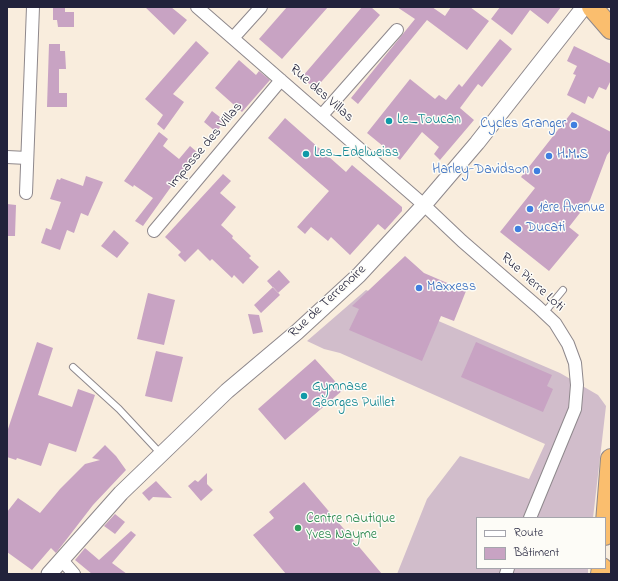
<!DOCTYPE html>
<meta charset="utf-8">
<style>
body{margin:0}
#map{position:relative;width:618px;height:581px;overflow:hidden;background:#f9eddd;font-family:"Indie Flower",sans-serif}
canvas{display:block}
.frame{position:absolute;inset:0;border:8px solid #22223b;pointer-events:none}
.legend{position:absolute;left:476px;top:517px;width:130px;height:52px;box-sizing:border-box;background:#fdfcf7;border:1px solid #a5a5ac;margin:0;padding:5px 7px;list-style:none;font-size:12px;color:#22223b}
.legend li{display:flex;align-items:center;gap:8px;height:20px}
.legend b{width:20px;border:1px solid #a5a5ac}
</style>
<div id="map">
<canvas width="618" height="581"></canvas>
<div class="frame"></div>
<ul class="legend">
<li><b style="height:5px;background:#fff"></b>Route</li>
<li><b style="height:11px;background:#c8a3c3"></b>Bâtiment</li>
</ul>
</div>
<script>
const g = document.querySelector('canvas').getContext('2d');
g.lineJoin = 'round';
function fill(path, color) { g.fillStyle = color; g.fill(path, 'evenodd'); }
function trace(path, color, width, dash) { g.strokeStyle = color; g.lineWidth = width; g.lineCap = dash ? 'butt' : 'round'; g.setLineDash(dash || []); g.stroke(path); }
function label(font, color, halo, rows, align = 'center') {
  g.font = font + ' "Indie Flower",sans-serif'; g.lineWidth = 3; g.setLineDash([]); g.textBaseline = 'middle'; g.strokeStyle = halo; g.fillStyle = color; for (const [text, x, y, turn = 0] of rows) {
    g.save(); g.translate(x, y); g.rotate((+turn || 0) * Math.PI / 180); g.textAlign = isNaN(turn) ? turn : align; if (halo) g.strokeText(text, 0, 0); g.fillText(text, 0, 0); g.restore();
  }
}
fill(new Path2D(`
 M366,290l194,83 38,22 8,11 -13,112h-116v50h111v6h-191l30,-75 33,-43 69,23 16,-35 -205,-91 -16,-4 -17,-8z`), '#d1bdcb');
fill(new Path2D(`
 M53,7h12v5h9v15h-16l-1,-7h-4z
 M145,7h26l16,13 -13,15z
 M287,7h41l-46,52 -23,-20z
 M362,7h9l9,8 -65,74 -13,-12z
 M397,7h35l13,9 6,-9h19l19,14 -22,29 -40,-30 -69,84 -7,-6 64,-79z
 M500,7h61l-13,17 -18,-14 -18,25 -21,-16z
 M500,39l12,10 -30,38 -4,-3 -18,24 14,12 -34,40 -6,-6 5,-7 -17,-15 -22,28 -33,-27 43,-54 25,20 4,-4 7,5 13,-16 3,3z
 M196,41l13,12 -36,41 11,8 -20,28 -7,-6 6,-9 -18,-16z
 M49,44h11v7h5l1,18h-7v24h8v14h-20z
 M574,46l37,18v16l-5,10 -7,-3 -6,12 -5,-3 -3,8 -18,-9 9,-20 -3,-1 4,-8 -10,-5z
 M239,60l17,15 3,-4 11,9 -28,32 -27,-24z
 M212,111l13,10 -9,11 -12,-10z
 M572,112l39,20v18l-4,5 -17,45 -21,27 10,8 -30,36 -49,-39 35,-44 -14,-11z
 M285,118l61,54 6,-7 50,42v4l-17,19 -7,-6 -28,31 -19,-18 -3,4 -17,-14 -6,7 -8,-7 32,-36 -61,-53z
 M159,132l9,7 -5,7 16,13 11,-13 7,6 -10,14 3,3 -8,11 -4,-3 -35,49 -8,-5 18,-23 -19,-13 -1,2 -9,-6z
 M223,174l8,7 -11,12 16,14 -15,18 12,11 -1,2 19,18 -2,2 10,9 -16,17 -9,-9 -2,3 -20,-19 -2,2 -12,-12 -13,13 -7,-7 3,-3 -16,-15z
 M86,176l17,6 -15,34 -7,-3 -7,20 -7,-3 -7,20 -19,-7 5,-15 5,2 10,-28 -11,-3 7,-20 3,1 1,-2 22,8z
 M7,204l9,1 -1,31h-8z
 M114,230l15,13 -12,15 -16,-12z
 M405,256l19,17 42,18 -12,30 -13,-5 -19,45 -73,-31 10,-21 -7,-3z
 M279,270l11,12 -12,11 -11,-12z
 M273,287l7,8 -19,18 -7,-8z
 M148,293l27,7 -11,45 -27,-6z
 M248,314l11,1 4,17 -10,2z
 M37,342l16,6 -15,47 34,12 6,-18 17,6 -19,57 -27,-9 -8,23 -24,-8 -1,2 -9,-3v-25z
 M476,342l76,33 -5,11 6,3 -10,23 -82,-35z
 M156,351l27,6 -11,45 -27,-6z
 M315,359l28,31 -58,50 -27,-31z
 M105,445l11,11 10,14 -33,35 -37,48 -5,-5 -19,22 -25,-18v-40l11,-14 22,15 20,-24 25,-25 15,-4 -8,-2z
 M207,473v11l6,6 -12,11 -13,-15 7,-6 3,2z
 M156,481l16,17 -19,-1 -4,4 -7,-8z
 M304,482l51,60 27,32h-96l-33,-39 21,-17 -5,-6z
 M115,514l10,8 -10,12 -11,-8z
 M131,531l5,4 -24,28 15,11h-35l-17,-14 10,-12 14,12z`), '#c8a3c3');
const service = new Path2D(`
 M544,313l19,-23
 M73,367l46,42 42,45`);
const minor = new Path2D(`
 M197,7l227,198 38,36 76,66 17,16 13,21 7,19 2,22 -2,24 -45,109
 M233,38l28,-31
 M322,115l75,-85
 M7,157l20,1
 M26,193l7,-186
 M154,231l127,-151
 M61,559l13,15
 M506,574l2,-6`);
const tertiary = new Path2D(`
 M49,574l72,-81 106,-102 70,-59 62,-57 65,-70 53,-62 107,-136`);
const trunk = new Path2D(`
 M592,7l19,22
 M605,535l6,-76
 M601,574l1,-6`);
trace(service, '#8e888c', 8);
trace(minor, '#8e888c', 14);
trace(tertiary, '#8e888c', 17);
trace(trunk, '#8e888c', 22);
trace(service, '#fff', 6);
trace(minor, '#fff', 12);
trace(tertiary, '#fff', 15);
trace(trunk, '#fabe6e', 20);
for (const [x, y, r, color] of [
 [389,121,4,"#0f9aa8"],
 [574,125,4,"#3f7fe0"],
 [306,154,4,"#0f9aa8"],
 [549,156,4,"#3f7fe0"],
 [537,171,4,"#3f7fe0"],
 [530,209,4,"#3f7fe0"],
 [518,229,4,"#3f7fe0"],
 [419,288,4,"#3f7fe0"],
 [304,396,4,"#0f9aa8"],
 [298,528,4,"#2e9e5b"]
]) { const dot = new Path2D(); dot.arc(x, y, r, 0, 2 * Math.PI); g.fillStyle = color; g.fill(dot); trace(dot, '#fdfcf7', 1.5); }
label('14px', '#22223b', '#fdfcf7', [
 ["Rue des Villas",321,94,41],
 ["Impasse des Villas",206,146,-50],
 ["Rue Pierre Loti",532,283,42],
 ["Rue de Terrenoire",328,302,-43]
]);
label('14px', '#0d838f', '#fdfcf7', [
 ["Le_Toucan",397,121],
 ["Les_Edelweiss",314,154],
 ["Gymnase",312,388],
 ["Georges Puillet",312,404]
], 'left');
label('14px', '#366cbe', '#fdfcf7', [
 ["Cycles Granger",566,125,"right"],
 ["H.M.S",557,156],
 ["Harley-Davidson",529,171,"right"],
 ["1ère Avenue",538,209],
 ["Ducati",526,229],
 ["Maxxess",427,288]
], 'left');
label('14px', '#27864d', '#fdfcf7', [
 ["Centre nautique",306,520],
 ["Yves Nayme",306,536]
], 'left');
</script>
